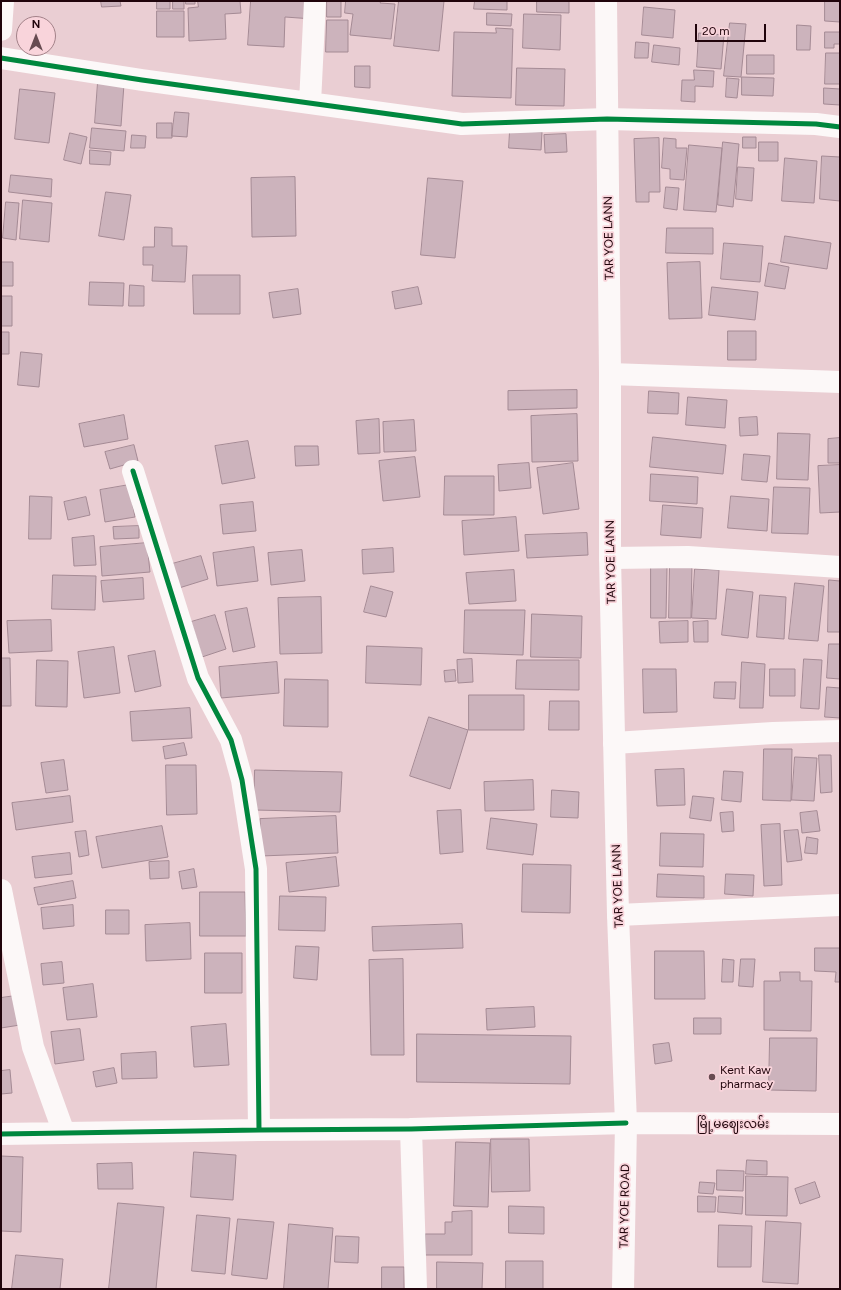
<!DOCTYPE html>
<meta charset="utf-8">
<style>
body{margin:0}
#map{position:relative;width:841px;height:1290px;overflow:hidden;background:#eaced3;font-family:Figtree,sans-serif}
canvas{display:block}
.frame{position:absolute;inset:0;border:2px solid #20040b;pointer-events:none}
.north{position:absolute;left:16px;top:16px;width:40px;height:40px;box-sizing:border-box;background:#f9d4db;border:1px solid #a28188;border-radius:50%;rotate:0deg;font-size:11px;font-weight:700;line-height:16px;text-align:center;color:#20040b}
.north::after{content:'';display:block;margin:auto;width:14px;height:18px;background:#674b51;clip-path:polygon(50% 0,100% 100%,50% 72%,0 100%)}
.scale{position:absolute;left:695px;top:24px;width:71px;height:18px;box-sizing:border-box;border:2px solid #20040b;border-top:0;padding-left:5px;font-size:12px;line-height:14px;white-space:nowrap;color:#20040b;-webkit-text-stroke:3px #f9d4db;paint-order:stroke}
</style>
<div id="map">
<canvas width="841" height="1290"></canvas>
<div class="frame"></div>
<div class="north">N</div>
<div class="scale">20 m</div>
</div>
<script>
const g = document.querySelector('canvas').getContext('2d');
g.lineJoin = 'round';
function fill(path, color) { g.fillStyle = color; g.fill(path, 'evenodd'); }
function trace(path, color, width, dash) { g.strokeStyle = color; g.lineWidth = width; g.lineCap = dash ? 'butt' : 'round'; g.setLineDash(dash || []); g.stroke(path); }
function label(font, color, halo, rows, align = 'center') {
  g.font = font + ' Figtree,"Noto Sans Myanmar",sans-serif'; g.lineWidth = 3.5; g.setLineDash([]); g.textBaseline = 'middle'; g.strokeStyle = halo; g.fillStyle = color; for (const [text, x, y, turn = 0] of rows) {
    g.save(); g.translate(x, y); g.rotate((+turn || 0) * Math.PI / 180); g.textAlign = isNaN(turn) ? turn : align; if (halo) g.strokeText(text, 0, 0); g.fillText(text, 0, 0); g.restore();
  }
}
const building = new Path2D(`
 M101,1h19l1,5 -19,1z
 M157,1h13v8h-13z
 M173,1h11v8h-11z
 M186,1h9v3h-9z
 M198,1h42l1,12 -16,1 1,25 -37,2 -1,-33 10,-1z
 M251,1h63l-1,18 -28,-2 -1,30 -36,-2z
 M327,1h14v16h-14z
 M346,1h35l-1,2 15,1 -4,35 -41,-4 3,-21 -8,-1z
 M399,1h45l-5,50 -45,-5z
 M475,1h32v9l-33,-1z
 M537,1h32v12l-32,-1z
 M825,1h15v21l-15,-1z
 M644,7l31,3 -2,28 -31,-3z
 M157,11h27v26h-27z
 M487,13l25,1 -1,12 -24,-1z
 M524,14l37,1 -1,35 -37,-2z
 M327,20h21v32h-22z
 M730,23l16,1 -5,53 -17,-1z
 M797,25l14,1 -1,24h-13z
 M496,28l17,1 -2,69 -59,-2 2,-64 42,1z
 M825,32h15v12h-6v4h-9z
 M699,33l25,2 -3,34 -24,-2z
 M636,42l13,1 -1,15h-13z
 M654,45l26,3 -1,17 -27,-3z
 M826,53h14v31h-15z
 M747,55h27v19h-27z
 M355,66h15v22l-15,-1z
 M517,68l48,1 -1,37 -48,-1z
 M694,70l20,1 -1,16 -18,-1v16l-14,-1 1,-21h12z
 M742,77l32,1 -1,18 -31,-1z
 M727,78l12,1 -2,19 -11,-1z
 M98,82l26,2 -3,42 -26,-3z
 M824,88l16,1v16l-16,-1z
 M20,89l35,4 -6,50 -34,-4z
 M175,112l14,1 -2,24 -15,-1z
 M157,123h15v15h-15z
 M92,128l34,3 -2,20 -34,-3z
 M510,131l32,1 -1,18 -32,-2z
 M70,133l17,4 -6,27 -17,-4z
 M566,134l1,18 -22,1 -1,-18z
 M132,135l14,1 -1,12h-14z
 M743,137h13v11h-13z
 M659,138l1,54h-11v10h-13l-2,-63z
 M664,138l12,1v9h11l-3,32 -14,-1v-10l-8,-1z
 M723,142l16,2 -6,63 -15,-2z
 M759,142h19v19h-19z
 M689,145l33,3 -6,64 -32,-2z
 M90,150l21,2 -1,13 -20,-1z
 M822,156l18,1v44l-20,-2z
 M785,158l32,3 -3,42 -32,-2z
 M738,167l16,1 -2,33 -16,-2z
 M11,175l41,4 -1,18 -42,-5z
 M295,177l1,59 -44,1 -1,-59z
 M428,178l35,3 -8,77 -34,-3z
 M666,187l13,1 -2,22 -13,-2z
 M106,192l25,3 -7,45 -25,-4z
 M23,200l29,3 -3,39 -29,-3z
 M6,202l13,1 -3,37 -13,-2z
 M155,227l17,1v18h15l-2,36 -33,-1 1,-16h-10v-18h11z
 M667,228h46v26l-47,-1z
 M785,236l46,7 -4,26 -46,-7z
 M724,243l39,3 -3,36 -39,-3z
 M1,262h12v24h-12z
 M700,262l2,56 -33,1 -2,-56z
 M769,263l20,4 -4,22 -20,-3z
 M193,275h47v39h-46z
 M90,282l34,1 -1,23 -34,-1z
 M130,285l14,1v20h-15z
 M418,287l4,17 -27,5 -3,-17z
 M712,287l46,5 -3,28 -46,-5z
 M298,289l3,25 -28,4 -4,-25z
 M1,296h11v30h-11z
 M728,331h28v29h-28z
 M1,332h8v22h-8z
 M21,352l21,2 -3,33 -21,-2z
 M577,390v18l-69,2v-19z
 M649,391l30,2 -1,21 -30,-1z
 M688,397l39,3 -2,28 -39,-3z
 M577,414l1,47 -46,1 -1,-46z
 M124,415l4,24 -44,8 -5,-23z
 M757,417l1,18 -18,1 -1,-18z
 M379,419l1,34 -22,1 -2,-33z
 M414,420l2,31 -32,1 -1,-30z
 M778,433l32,1 -2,46 -31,-1z
 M653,437l73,8 -3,29 -73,-7z
 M840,438v25h-12v-24z
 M248,441l7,37 -33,6 -7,-38z
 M134,445l4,16 -28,8 -5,-17z
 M295,446h23l1,19 -23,1z
 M744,454l26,2 -3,26 -25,-2z
 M415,457l5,40 -37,4 -4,-40z
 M529,463l2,25 -32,3 -1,-26z
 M573,463l6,46 -36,5 -6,-46z
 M840,465v47l-20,1 -2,-47z
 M651,474l47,3 -1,27 -47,-3z
 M445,476h49v39h-50z
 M129,485l6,32 -30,5 -5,-32z
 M774,487l36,1 -2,46 -36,-1z
 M30,496l22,1 -1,42h-22z
 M731,496l38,3 -2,32 -39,-3z
 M86,497l4,18 -22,5 -4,-18z
 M253,502l3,29 -33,3 -3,-29z
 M663,505l40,3 -2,30 -40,-3z
 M516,517l3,34 -55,4 -2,-34z
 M139,526v12l-25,1 -1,-12z
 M587,533l1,22 -61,3 -2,-23z
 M94,536l2,29 -22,1 -2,-28z
 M147,543l3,29 -48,4 -2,-29z
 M254,547l4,34 -41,5 -4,-33z
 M393,548l1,24 -31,2 -1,-24z
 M302,550l3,31 -34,4 -3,-32z
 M201,556l7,23 -29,9 -7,-24z
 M670,563h22l-1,55h-22z
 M651,567h16l-1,51h-15z
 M695,569l24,1 -3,49 -24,-1z
 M514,570l2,31 -47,3 -3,-31z
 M53,575l43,1 -1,34 -43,-1z
 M143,578l1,21 -41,3 -2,-21z
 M829,580l11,1v51h-12z
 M795,583l29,3 -6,55 -29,-2z
 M371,586l22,6 -7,25 -22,-5z
 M727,589l26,3 -5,46 -26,-3z
 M760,595l26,2 -2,42 -27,-2z
 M321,597l1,56 -42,1 -2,-56z
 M247,608l8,39 -22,5 -8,-40z
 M465,610h60l-2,45 -59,-2z
 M532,614l50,2 -1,42 -50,-1z
 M215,615l11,34 -24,8 -11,-35z
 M51,620l1,31 -43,2 -2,-32z
 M688,621v21l-28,1 -1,-21z
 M708,621v21h-14l-1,-20z
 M829,644h11v35l-13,-1z
 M367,646l55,2 -1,37 -55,-2z
 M114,647l6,46 -36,5 -6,-46z
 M155,651l6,35 -26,6 -7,-36z
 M1,658h9l1,48h-10z
 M472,659l1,23 -15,1 -1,-23z
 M804,659l18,1 -3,49 -18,-1z
 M37,660l31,1 -1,46 -31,-1z
 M517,660h62v30l-63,-1z
 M277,662l2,31 -58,5 -2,-31z
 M742,662l23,2 -2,44h-23z
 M643,669h33l1,43 -33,1z
 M770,669h25v27h-25z
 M455,670l1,11 -11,1 -1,-11z
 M285,679l43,1v47l-44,-1z
 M715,682h21l-1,17 -21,-1z
 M827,687l13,1v30l-15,-1z
 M469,695h55v35h-55z
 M550,701h29v29h-30z
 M190,708l2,30 -60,3 -2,-29z
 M429,717l39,13 -18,59 -40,-13z
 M184,743l3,12 -22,4 -2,-12z
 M764,749h28l-1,52 -28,-1z
 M819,755h12l1,37 -11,1z
 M795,757l22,1 -3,43 -22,-1z
 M64,760l4,30 -22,3 -5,-30z
 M166,765h30l1,49 -30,1z
 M684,769l1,36 -28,1 -2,-36z
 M255,770l87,2 -2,40 -86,-2z
 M724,771l19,1 -2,30 -19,-2z
 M533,780l1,30 -49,1 -1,-29z
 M552,790l27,2 -1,26 -27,-1z
 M70,796l3,26 -57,8 -4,-27z
 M693,796l21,2 -3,23 -21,-3z
 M461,810l2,42 -23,2 -3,-43z
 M817,811l3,20 -18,2 -2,-20z
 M733,812l1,19 -12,1 -2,-19z
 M336,816l2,37 -77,3 -1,-37z
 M491,818l46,6 -4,31 -46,-6z
 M780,824l2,61 -18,1 -3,-61z
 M162,826l6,31 -66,11 -6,-31z
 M798,830l4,30 -15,2 -3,-31z
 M86,831l3,24 -10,2 -4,-25z
 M661,833l43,1 -1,33 -43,-1z
 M807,837l11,2 -1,15 -12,-1z
 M70,853l2,21 -37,4 -3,-21z
 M336,857l3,29 -50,6 -3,-29z
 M169,861v17l-19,1 -1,-17z
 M523,864l48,1 -1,48 -48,-1z
 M194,869l3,18 -15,2 -3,-17z
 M658,874l46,2v22l-47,-1z
 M726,874l28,1 -1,21 -28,-2z
 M73,881l3,17 -38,7 -4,-17z
 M200,892h45l1,44h-46z
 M280,896l46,1 -1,34 -46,-1z
 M73,905l1,21 -31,3 -2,-21z
 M106,910h23v24h-23z
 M190,923l1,36 -45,2 -1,-36z
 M462,924l1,24 -90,3 -1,-24z
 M296,946l23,1 -2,33 -23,-2z
 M815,948h25v34h-5l1,-10 -21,-1z
 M655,951h49l1,48h-50z
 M205,953h37v40h-37z
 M403,959l1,96h-33l-2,-95z
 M723,959l11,1 -1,22h-11z
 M741,959h14l-2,28 -14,-1z
 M62,962l2,21 -21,2 -2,-21z
 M780,972h20v9h12l-1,50 -47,-1v-49h16z
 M93,984l4,33 -30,3 -4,-32z
 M15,996l5,29 -19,3v-30z
 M534,1007l1,20 -48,3 -1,-21z
 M694,1018h27v16h-27z
 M226,1024l3,41 -35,2 -3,-40z
 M80,1029l4,31 -29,4 -4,-32z
 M417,1034l154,2 -1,48 -153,-2z
 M770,1038h47l-1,53 -47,-1z
 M669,1043l3,18 -17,3 -2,-19z
 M156,1052l1,26 -35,1 -1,-25z
 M114,1068l3,15 -21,4 -3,-15z
 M10,1070l2,23 -11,1v-23z
 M491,1139h38l1,52 -38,1z
 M456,1142l34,1 -2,64 -34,-1z
 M194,1152l42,3 -3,45 -42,-3z
 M1,1156l22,1 -2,75 -20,-1z
 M747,1160l20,1v14l-21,-1z
 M132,1163l1,26h-35l-1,-25z
 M717,1170l27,1 -1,20 -26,-1z
 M746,1176l42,1 -1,39 -41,-1z
 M700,1182l15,1 -2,11 -14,-1z
 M815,1182l5,15 -20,7 -5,-15z
 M698,1196l18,1 -1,15h-17z
 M719,1196l24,1 -1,17 -24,-2z
 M118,1203l46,4 -8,82h-47z
 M509,1206l35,1v27l-35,-1z
 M472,1211v44h-47v-21h20v-12h7v-10z
 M197,1215l33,3 -5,56 -33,-3z
 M238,1219l36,3 -7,57 -35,-4z
 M766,1221l35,2 -3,61 -35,-2z
 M289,1224l44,4 -5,61h-44z
 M719,1225l33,1 -1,41h-33z
 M336,1236l23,1 -1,26 -23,-1z
 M16,1255l47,4 -3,30h-48z
 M506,1261h37v28h-37z
 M437,1262l46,1 -1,26h-45z
 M382,1267h22v22h-22z`);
fill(building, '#ccb3bc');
trace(building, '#a48a94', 1);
trace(new Path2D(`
 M1,30l2,-29
 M1,58l141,22 320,44 145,-5 209,5 24,3
 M310,103l5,-102
 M610,374l230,8
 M133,471l65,207 33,62 11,40 14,89 3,261
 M610,558l78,-1 152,10
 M614,743l159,-10 67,-2
 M1,890l32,157 31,86
 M618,915l222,-10
 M411,1129l5,160
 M1,1134l258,-4 152,-1 215,-6`), '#fcf8f8', 22);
trace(new Path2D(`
 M606,1l4,373v184l8,357 8,208 -3,166
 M626,1123l214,1`), '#fcf8f8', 22);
trace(new Path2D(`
 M1,58l141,22 320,44 145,-5 209,5 24,3
 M133,471l65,207 33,62 11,40 14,89 3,261
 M1,1134l258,-4 152,-1 215,-6`), '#00873e', 5);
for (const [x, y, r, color] of [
 [712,1077,4,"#674b51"]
]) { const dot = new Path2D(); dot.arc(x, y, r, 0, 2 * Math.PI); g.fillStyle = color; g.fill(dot); trace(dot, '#f9d4db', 1.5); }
label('12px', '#20040b', '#f9d4db', [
 ["TAR YOE LANN",609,238,-91],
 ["TAR YOE LANN",611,562,-91],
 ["TAR YOE LANN",618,886,-92],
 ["မြို့မဈေးလမ်း",733,1124],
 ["TAR YOE ROAD",625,1206,-89]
]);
label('12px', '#20040b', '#f9d4db', [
 ["Kent Kaw",720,1070],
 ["pharmacy",720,1084]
], 'left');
</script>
